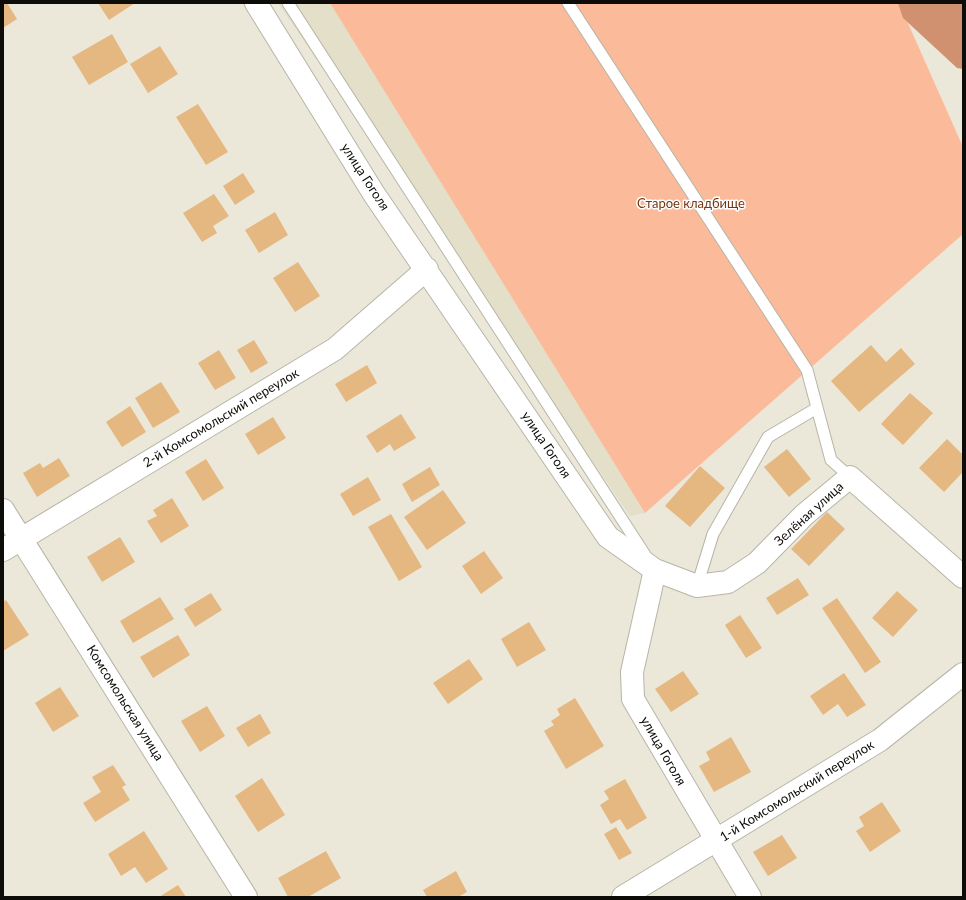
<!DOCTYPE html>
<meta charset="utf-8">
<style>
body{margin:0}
#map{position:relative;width:966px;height:900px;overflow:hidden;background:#ebe8da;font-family:Lato,sans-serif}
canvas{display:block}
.frame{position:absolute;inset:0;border:4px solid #0d0c08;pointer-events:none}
</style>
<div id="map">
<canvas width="966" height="900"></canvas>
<div class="frame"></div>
</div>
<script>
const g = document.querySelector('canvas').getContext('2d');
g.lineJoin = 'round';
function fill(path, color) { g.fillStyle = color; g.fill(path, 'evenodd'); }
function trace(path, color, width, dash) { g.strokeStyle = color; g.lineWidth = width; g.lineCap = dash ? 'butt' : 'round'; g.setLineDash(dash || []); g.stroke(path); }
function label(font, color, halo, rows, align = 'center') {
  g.font = font + ' Lato,sans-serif'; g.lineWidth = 3; g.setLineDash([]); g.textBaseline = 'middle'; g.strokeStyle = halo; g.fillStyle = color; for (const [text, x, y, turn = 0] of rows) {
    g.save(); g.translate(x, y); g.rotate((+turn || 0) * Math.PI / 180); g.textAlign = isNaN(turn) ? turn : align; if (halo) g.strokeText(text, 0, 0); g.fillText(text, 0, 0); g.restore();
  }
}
fill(new Path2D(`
 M278,3h52l315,510 -15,3z`), '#e3dfc9');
fill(new Path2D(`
 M330,3h569l64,144v87l-318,279z`), '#fbba99');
fill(new Path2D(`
 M898,3h65v66l-6,-1 -54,-50z`), '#d09171');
fill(new Path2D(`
 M3,3h4l10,16 -14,9z
 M98,3h37l-26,17z
 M112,34l16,28 -39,23 -17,-28z
 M160,46l18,28 -30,19 -18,-29z
 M198,104l30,48 -22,13 -30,-48z
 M243,173l12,19 -20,13 -12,-19z
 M214,194l15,22 -16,10 4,7 -15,9 -19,-29z
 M275,212l13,23 -29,18 -14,-23z
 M298,262l22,34 -25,16 -22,-34z
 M254,340l14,23 -17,10 -14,-23z
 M871,345l15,17 15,-14 14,16 -56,48 -28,-31z
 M219,350l17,28 -21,12 -17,-27z
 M367,365l10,18 -31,19 -11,-18z
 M161,382l19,30 -27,16 -18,-30z
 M910,393l23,20 -30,32 -22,-21z
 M130,406l16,26 -24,15 -16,-25z
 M401,414l15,24 -22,13 -4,-7 -13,9 -11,-17z
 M273,417l13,21 -28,17 -13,-21z
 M947,439l16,16v17l-19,20 -25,-24z
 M787,449l24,30 -22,18 -25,-30z
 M59,458l11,18 -33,21 -14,-24 17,-10 3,5z
 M206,459l18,29 -21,13 -18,-29z
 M700,466l25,22 -35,39 -25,-21z
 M430,467l10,18 -28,17 -10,-18z
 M368,477l13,23 -28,16 -13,-22z
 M443,490l23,33 -39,27 -23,-33z
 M172,498l17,28 -28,17 -14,-22 10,-5 -4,-6z
 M827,512l18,17 -36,37 -18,-17z
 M391,514l31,53 -23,14 -31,-54z
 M120,537l15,25 -33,20 -15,-25z
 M484,551l19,27 -22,16 -19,-28z
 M798,578l11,17 -32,20 -11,-17z
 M897,591l21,19 -25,27 -21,-19z
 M211,593l11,17 -27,17 -11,-18z
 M160,597l14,22 -41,24 -13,-22z
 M837,598l44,64 -16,11 -43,-65z
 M6,600l23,35 -26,16v-49z
 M740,615l22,33 -16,10 -21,-33z
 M529,622l17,28 -29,17 -16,-28z
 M178,635l12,20 -37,23 -13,-21z
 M469,659l14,20 -35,25 -15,-21z
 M683,671l16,23 -28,18 -16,-23z
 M844,673l22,32 -19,12 -9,-13 -15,11 -13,-19z
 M60,687l19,29 -26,16 -18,-29z
 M575,698l29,48 -38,23 -22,-38 10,-6 -3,-4 9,-6 -3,-6z
 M207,706l18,30 -25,16 -19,-31z
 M260,714l11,19 -23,14 -12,-19z
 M731,737l20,35 -37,20 -15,-26 11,-6 -4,-8z
 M113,765l13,20 -4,2 8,13 -35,22 -12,-19 18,-11 -9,-15z
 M262,778l23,37 -27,17 -23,-36z
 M625,779l22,39 -20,12 -7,-11 -9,5 -11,-19 9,-6 -5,-8z
 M882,802l19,29 -31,21 -14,-21 8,-5 -5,-9z
 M616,827l16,26 -13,7 -15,-26z
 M144,831l24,38 -22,14 -11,-16 -14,9 -13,-22z
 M782,835l15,23 -29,18 -15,-24z
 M326,851l15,27 -33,19h-20l-10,-19z
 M456,871l11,21 -9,5h-31l-4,-7z
 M178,885l8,12h-27z`), '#e4b880');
const lane = new Path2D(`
 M288,3l359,555
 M568,3l239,367 24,90 19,17
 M697,586l16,-52 55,-97 49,-29`);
const street = new Path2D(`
 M256,3l118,191 234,343 47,33 42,16 31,-4 29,-19 47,-48 46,-38 113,100
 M3,550l332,-201 92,-80
 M655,570l-23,102 1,27 117,198
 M623,897l257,-157 83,-66`);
const secondary = new Path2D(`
 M3,510l243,387`);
trace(lane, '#b7b5a7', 13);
trace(street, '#b7b5a7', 24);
trace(secondary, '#b7b5a7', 24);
trace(lane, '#fff', 11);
trace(street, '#fff', 22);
trace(secondary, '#fff', 22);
label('13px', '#0d0c08', '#fff', [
 ["улица Гоголя",365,177,57],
 ["2-й Комсомольский переулок",221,418,-31],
 ["улица Гоголя",546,445,56],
 ["Зелёная улица",809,514,-42],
 ["Комсомольская улица",125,703,58],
 ["улица Гоголя",663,751,60],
 ["1-й Комсомольский переулок",797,791,-32]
]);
label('13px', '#723714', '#fff', [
 ["Старое кладбище",691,204]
]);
</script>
